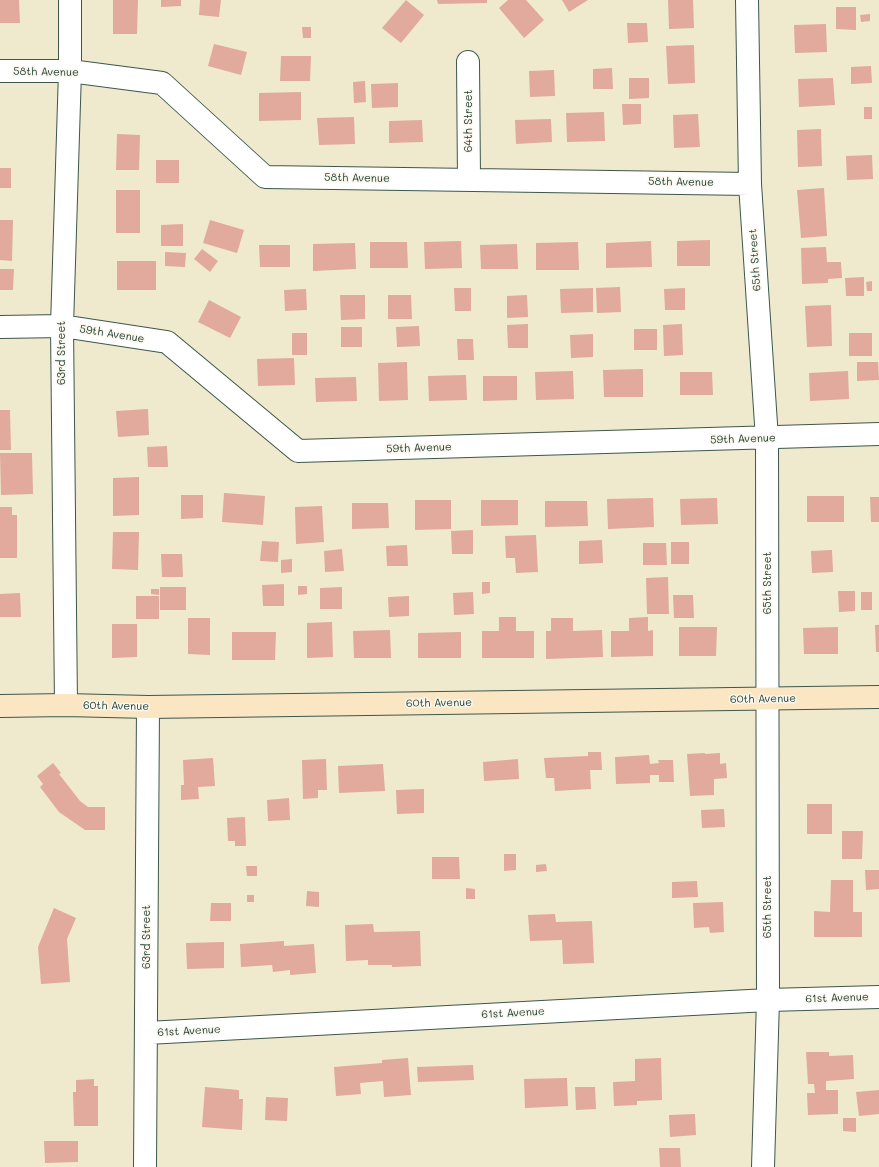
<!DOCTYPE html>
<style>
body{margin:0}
canvas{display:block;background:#efe9ce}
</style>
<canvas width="879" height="1167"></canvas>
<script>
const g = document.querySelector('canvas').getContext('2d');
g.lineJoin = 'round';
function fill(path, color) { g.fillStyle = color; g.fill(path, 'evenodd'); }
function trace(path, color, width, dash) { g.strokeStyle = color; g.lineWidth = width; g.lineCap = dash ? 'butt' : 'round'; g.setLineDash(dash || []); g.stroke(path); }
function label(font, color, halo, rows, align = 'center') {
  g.font = font + ' Mali,sans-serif'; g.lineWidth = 3; g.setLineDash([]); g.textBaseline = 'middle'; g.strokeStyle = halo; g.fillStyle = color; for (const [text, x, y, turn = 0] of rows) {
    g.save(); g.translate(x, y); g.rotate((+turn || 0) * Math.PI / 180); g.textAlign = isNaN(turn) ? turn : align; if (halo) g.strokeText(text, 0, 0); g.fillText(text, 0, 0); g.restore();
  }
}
fill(new Path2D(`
 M0,0h19l1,23h-20z
 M113,0h25l-1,34h-24z
 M161,0h20v6l-20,1z
 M200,0h21l-2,17 -20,-2z
 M406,0l18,15 -23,28 -19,-15z
 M437,0h50v3l-49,1z
 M508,0h18l18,20 -20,18 -25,-30z
 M562,0h26l-19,12z
 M668,0h25l1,28 -25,1z
 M836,7h20v23l-20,-1z
 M870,14v7l-9,1 -1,-7z
 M627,23h20l1,19 -20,1z
 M826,24l1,28 -32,1 -1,-28z
 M302,27h9v11h-8z
 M214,44l33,8 -6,23 -33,-9z
 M694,45l1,38 -27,1 -2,-38z
 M281,56h30l-1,25h-30z
 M871,66l1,17 -21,1v-17z
 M612,68l1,21h-20v-20z
 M554,70l1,26 -25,1 -1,-26z
 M629,78h20v20l-20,1z
 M833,78l2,27 -36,2 -1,-28z
 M365,81l1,21 -12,1 -1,-21z
 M398,83v24l-26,1 -1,-24z
 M301,92v28l-42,1v-28z
 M622,104h19v20l-18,1z
 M864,107h8v12h-8z
 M604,112l1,29 -38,1 -1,-29z
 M698,114l2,33 -26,1 -1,-33z
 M354,117l1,27 -36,1 -2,-27z
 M551,119l1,23 -36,2 -1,-24z
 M422,120l1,22 -34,1v-22z
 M821,129l1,37 -24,1 -1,-37z
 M117,134l23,1 -1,35h-23z
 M872,155l1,24 -26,1 -1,-24z
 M156,160h23v23h-23z
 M0,168h11v20h-11z
 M824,188l3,48 -26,2 -4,-48z
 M116,190h24v43h-24z
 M0,220h13l-1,41 -12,-1z
 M210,220l34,10 -7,23 -34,-10z
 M183,224v22h-22v-21z
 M710,240v26h-33v-25z
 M461,241l1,27 -37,1 -1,-27z
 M651,241l1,26 -46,1v-25z
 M370,242h37l1,26h-38z
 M578,242l1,28h-43v-27z
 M355,243l1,26 -43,2v-27z
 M517,244l1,25h-37l-1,-24z
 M259,245h31v22h-30z
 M826,247l1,15h14l1,16 -14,1v4l-26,1 -1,-36z
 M202,249l16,12 -8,11 -16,-13z
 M165,252l21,1 -1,14 -20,-1z
 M117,261h39v29h-39z
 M0,269h14l-1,21h-13z
 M864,277v19h-18l-1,-18z
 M872,281v10h-5l-1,-9z
 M620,287l1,25 -24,1 -1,-25z
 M454,288h17v23h-16z
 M593,288v24l-32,1 -1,-24z
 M685,288v22h-20l-1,-21z
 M306,289l1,21 -22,1 -1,-21z
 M340,295h25v24l-24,1z
 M388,295h23l1,24h-24z
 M527,295l1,22 -21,1v-22z
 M209,300l32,17 -11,21 -32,-16z
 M831,305l1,41 -25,1 -2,-41z
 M528,324v24h-20l-1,-23z
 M682,324l1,31 -19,1 -1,-31z
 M419,326l1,20 -23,1 -1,-20z
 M341,327h21v20h-21z
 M634,329h23v21h-23z
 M292,333h15v22h-15z
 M849,333h23v23h-23z
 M593,334v23l-22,1 -1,-23z
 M457,339h16l1,21h-16z
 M294,358l1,27 -37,1 -1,-27z
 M407,362l1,38 -29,1 -1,-38z
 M857,362h21l1,18 -22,1z
 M643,369v28h-39l-1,-27z
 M573,371l1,28 -38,1 -1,-28z
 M848,371l1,28 -39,2 -1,-28z
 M680,372h32l1,23h-33z
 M466,375l1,25 -38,1 -1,-25z
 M483,376h34v24l-34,1z
 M356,377l1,24 -41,1 -1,-24z
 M148,409l1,26 -31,2 -2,-26z
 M0,410h10l1,40h-11z
 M167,446l1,21h-20l-1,-20z
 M0,453h32l1,41 -32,1z
 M139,477v38l-26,1v-38z
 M224,493l41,3 -2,29 -41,-3z
 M181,495h22v23l-22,1z
 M807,496h37v26h-37z
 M870,497h9v25h-8z
 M653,498l1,29 -46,2 -1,-30z
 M717,498l1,26 -37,1 -1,-26z
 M415,500h36v29l-36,1z
 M481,500h37v25l-37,1z
 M545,501h42l1,25 -43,1z
 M352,503h36l1,25 -37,1z
 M322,506l2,36 -28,2 -1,-37z
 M0,507h12v8h5v43h-17z
 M473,530v24h-21l-1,-23z
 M113,532h26l-1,38 -26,-1z
 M536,535l2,37 -22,1 -1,-15h-9l-1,-22z
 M602,540l1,23 -24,1v-23z
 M262,541l17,1 -1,20 -18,-1z
 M671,542h18v22h-18z
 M643,543h23l1,22h-24z
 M407,545l1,21h-21l-1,-20z
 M342,549l2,22 -19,1 -1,-21z
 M832,550l1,22 -21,1 -1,-22z
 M161,554h21l1,23h-21z
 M292,559v13l-11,1v-13z
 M668,577l1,37h-22l-1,-36z
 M482,582h8v11l-8,1z
 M284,584v22h-21l-1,-21z
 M298,586h9v8l-9,1z
 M160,587h26v23h-26z
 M342,587v22h-22v-21z
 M151,589h8v6l-8,-1z
 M838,591h17v20l-16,1z
 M473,592l1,22 -20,1 -1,-22z
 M861,592h11v18h-11z
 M20,593l1,24h-21v-23z
 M673,595h20l1,23h-20z
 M136,596h23v23h-23z
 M409,596v20l-20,1 -1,-20z
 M499,617h17v14h18v27h-52v-27h17z
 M648,617v14l5,-1v26l-42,1v-26h18v-13z
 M188,618h22v37l-22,-1z
 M551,618h22v13l29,-1 1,27 -57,2v-28h5z
 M332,622l1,35 -26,1v-35z
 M112,624h25v33l-25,1z
 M875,625h4v27h-3z
 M679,627h38l-1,29h-37z
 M838,627v27h-34l-1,-26z
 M390,630l1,28h-37l-1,-27z
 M232,632h44l-1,28h-43z
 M461,632v26h-43v-25z
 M588,752h13l1,18h-12l1,19 -36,2 -1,-13h-8l-2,-20 44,-2z
 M705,753v1l15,-1v11l6,-1 1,15 -13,1v16l-24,1 -3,-42z
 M649,755l1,9 9,-1 -1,-3h15l1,22h-15v-7h-9v8l-34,1 -1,-27z
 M213,758l2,28 -17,1 1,12 -18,1v-15h3l-1,-25z
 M326,759l1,31h-9v8l-15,1 -1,-39z
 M518,759l1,20 -35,2 -1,-19z
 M53,763l8,10 -2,1 21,27 8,6h17v23h-20l-26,-18 -19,-25 3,-3 -6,-8z
 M383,764l2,27 -46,2 -1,-27z
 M424,789v24l-27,1 -1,-24z
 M289,798l1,22 -22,1 -1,-21z
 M807,804h25v30h-25z
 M724,809l1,18 -23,1 -1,-18z
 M245,817l1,29h-11v-5h-7l-1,-23z
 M842,831h21l-1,28h-20z
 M504,854h12v16l-12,1z
 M432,857h27l1,22h-28z
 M546,864l1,7 -11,1v-7z
 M246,866h11v10h-10z
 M865,870h14v19l-13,1z
 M831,880h22v32h9v25h-48v-26l16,1z
 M697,881l1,16 -26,1v-16z
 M466,888l9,1v10h-9z
 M307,891l12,1v15l-13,-1z
 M247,895h7v7h-7z
 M723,902l1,30 -14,1 -1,-6 -15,1 -1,-25z
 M211,903h20v18h-21z
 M54,908l22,10 -9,21 3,43 -29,2 -3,-37z
 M555,914l1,8 36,-1 2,42 -31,1 -1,-24 -32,1 -2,-26z
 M373,924l1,8 46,-1 1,35 -29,1v-2h-24v-5l-22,1 -1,-36z
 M284,941v5l30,-2 2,29 -26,2v-5l-17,2 -1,-7 -31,2 -1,-23z
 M224,942v26l-37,1 -1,-26z
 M806,1052h23v4l24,-1 1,24 -28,2v9h12v24l-30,1 -1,-22h8l-1,-9h-6z
 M408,1058l3,37 -27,2 -1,-16 -23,2 1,11 -25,2 -2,-29 48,-4v-3z
 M661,1058l1,42 -25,1v4l-23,1 -1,-24 22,-1v-22z
 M473,1065l1,15 -56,2 -1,-15z
 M567,1078l1,28 -43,2 -1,-29z
 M94,1079v7h4v40h-24l-1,-34h3v-12z
 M205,1087l34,3v9h4l-1,31 -40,-3z
 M575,1087h20l1,22 -20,1z
 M879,1090v24l-20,2 -3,-24z
 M266,1097l22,1 -1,23 -22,-1z
 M695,1114l1,21 -26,2 -1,-22z
 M843,1118h13v14l-13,-1z
 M44,1141h34v21l-33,1z
 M659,1148h21l1,19h-21z`), '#e1aa9c');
const street = new Path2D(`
 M747,0l3,184 17,255 1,561 -5,167
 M468,62l1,117
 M0,71h70l92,12 103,94 485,7
 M0,327l62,-1 105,16 131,109 581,-17
 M66,705l-4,-379 8,-255v-71
 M147,1033l621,-33 111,-3
 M145,1167l3,-460`);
const secondary = new Path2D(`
 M0,706l66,-1 82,2 731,-10`);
trace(street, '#3e574b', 24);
trace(secondary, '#3e574b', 24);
trace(street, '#fff', 22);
trace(secondary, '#fbe6c4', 22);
label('11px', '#1f3d34', '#fbf7ec', [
 ["58th Avenue",46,72,1],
 ["64th Street",469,121,-90],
 ["58th Avenue",357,178,1],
 ["58th Avenue",681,182,1],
 ["65th Street",755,260,-94],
 ["59th Avenue",112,334,9],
 ["63rd Street",62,353,-90],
 ["59th Avenue",743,439,-2],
 ["59th Avenue",419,448,-2],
 ["65th Street",768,583,-90],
 ["60th Avenue",763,699,-1],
 ["60th Avenue",439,703,-1],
 ["60th Avenue",116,706,1],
 ["65th Street",768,907,-90],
 ["63rd Street",147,937,-90],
 ["61st Avenue",837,998,-2],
 ["61st Avenue",513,1013,-3],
 ["61st Avenue",189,1031,-3]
]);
</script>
